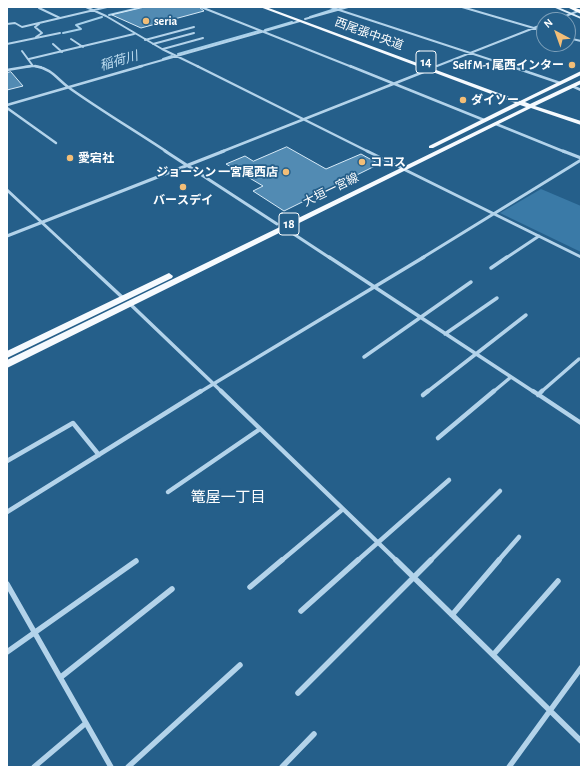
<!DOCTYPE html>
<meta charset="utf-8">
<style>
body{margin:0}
#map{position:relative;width:588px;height:774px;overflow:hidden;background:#255f8a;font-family:"Alegreya Sans",sans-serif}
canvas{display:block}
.frame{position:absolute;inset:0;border:8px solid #fff;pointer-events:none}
.north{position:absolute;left:536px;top:12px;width:40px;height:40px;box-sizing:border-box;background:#255f8a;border:1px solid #7c9fb9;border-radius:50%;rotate:319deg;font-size:11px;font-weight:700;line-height:16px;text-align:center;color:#fff}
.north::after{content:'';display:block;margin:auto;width:14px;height:18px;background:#f3be77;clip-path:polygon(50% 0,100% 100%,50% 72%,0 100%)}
</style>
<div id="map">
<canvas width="588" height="774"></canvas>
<div class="frame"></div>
<div class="north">N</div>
</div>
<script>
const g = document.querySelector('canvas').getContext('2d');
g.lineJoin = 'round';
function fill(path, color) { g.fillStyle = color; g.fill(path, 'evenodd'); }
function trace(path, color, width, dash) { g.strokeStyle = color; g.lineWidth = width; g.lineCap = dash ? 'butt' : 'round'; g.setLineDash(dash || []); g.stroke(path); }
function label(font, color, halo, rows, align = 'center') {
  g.font = font + ' "Alegreya Sans","Noto Sans JP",sans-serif'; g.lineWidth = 3.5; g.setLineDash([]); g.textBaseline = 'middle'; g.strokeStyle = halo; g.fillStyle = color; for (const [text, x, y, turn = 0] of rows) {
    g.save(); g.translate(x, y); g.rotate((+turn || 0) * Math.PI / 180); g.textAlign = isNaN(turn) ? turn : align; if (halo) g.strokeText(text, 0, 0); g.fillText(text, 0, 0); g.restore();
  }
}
fill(new Path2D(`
 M541,189l40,17v46l-81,-39z`), '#3a7aa7');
trace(new Path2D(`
 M340,8l3,-1
 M109,15l30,-7 -1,-1
 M310,17l25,-8
 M265,30l27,-8
 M63,33l18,-4 -5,-4 26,-8
 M178,54l81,-23
 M163,59l9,-3`), '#a7d0ea', 2);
const building = new Path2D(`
 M145,7h54l5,4 -63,17 -29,-13z
 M11,72l12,14 -16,4v-17z
 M287,147l39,22 35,-15 18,10 -95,47 -31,-20 10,-5 -37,-22 19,-8 8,5z`);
fill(building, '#528bb3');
trace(building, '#d7eaf7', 1);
trace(new Path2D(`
 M86,7l20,9 56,33 37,18
 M201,7l151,60
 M330,7l183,60
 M462,7l82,24
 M39,8l21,10
 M305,19l43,-12
 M555,20l26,-10
 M7,24l8,-1 7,4 85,-20
 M36,37l6,-4 -7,-6 4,-3
 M568,38l13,3
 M71,39l12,8
 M145,40l49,-13
 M7,44l53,-11
 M53,44l9,8
 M153,44l41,-11
 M163,49l40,-11
 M22,51l11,15
 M29,59l105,-25
 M437,66l107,-42
 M24,67l9,-1 8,1
 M138,67l162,-46`), '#b3d3ea', 2);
trace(new Path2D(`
 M35,66c17,3 21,12 33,21 32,23 66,43 99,65
 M197,66l172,86
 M350,66l134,54
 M510,66l50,17
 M7,70l24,-4
 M572,86l9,4
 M7,105l135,-39
 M7,108l49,35
 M496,124l69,28
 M221,152l210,-83`), '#b3d3ea', 2.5);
trace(new Path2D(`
 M165,151l112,73
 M367,151l214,106
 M563,151l18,7
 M7,190l73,68
 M283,227l47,31
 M7,236l217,-85
 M422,258l159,-98
 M506,258l33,-22`), '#b3d3ea', 3);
trace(new Path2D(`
 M79,257l44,41
 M329,257l205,135
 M491,268l16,-11
 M129,303l93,89
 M445,334l52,-36
 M364,357l107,-75
 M200,392l224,-135
 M427,392l99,-77
 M493,392l18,-15
 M541,392l38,-33`), '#b3d3ea', 3.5);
trace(new Path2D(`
 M221,391l176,170
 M533,391l48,32
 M423,395l5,-4
 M538,395l4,-4
 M438,438l56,-47
 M7,461l66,-38 26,32
 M168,492l92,-63
 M7,512l194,-121
 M281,561l62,-52
 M357,561l92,-81
 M430,561l70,-70
 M498,561l21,-24`), '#b3d3ea', 4.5);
trace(new Path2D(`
 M396,560l185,181
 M7,584l104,183
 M250,587l32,-27
 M301,611l57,-51
 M452,615l47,-55
 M7,652l129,-91
 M493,655l65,-74
 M61,677l111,-88
 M298,693l133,-133
 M34,767l52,-44
 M128,767l112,-102
 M282,767l32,-33
 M509,767l72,-99`), '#b3d3ea', 5.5);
fill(new Path2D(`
 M553,7h5l23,10v2z`), '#ddedf8');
fill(new Path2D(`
 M260,7h6l254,94 61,-30v4l-56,27 5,2 51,-24v4l-46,22 46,15v4l-50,-17 -524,260v-8l519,-253 -6,-2 -87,43h-4v-2l86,-43z
 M169,273l4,3 -1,2 -165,80v-7z`), '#f6fafe');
fill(new Path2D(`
 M567,7h6l8,3v4z`), '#fff');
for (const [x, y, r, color] of [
 [146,21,4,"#f3be77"],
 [572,65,4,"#f3be77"],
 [463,100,4,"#f3be77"],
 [70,158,4,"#f3be77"],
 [362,162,4,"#f3be77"],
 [286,172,4,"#f3be77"],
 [183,187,4,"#f3be77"]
]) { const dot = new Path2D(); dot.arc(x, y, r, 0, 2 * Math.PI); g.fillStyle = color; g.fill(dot); trace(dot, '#255f8a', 1.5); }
label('bold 12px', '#fff', '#255f8a', [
 ["seria",154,21],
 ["Self M-1 尾西インター",564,65,"right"],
 ["ダイソー",471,100],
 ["愛宕社",78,158],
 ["ココス",370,162],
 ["ジョーシン 一宮尾西店",278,172,"right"],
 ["バースデイ",183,200,"center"]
], 'left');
label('12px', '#fff', '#255f8a', [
 ["西尾張中央道",369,34,20],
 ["大垣一宮線",331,190,-26]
]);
label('italic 13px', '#beddf1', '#255f8a', [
 ["稲荷川",119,61,-16]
]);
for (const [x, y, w] of [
 [426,62,20],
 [289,224,20]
]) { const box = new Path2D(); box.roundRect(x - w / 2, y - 11, w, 22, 3); g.fillStyle = '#255f8a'; g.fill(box); trace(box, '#fff', 1); }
label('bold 13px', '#fff', null, [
 ["14",426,62],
 ["18",289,224]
]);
label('15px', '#fff', '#255f8a', [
 ["篭屋一丁目",228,497]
]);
</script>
